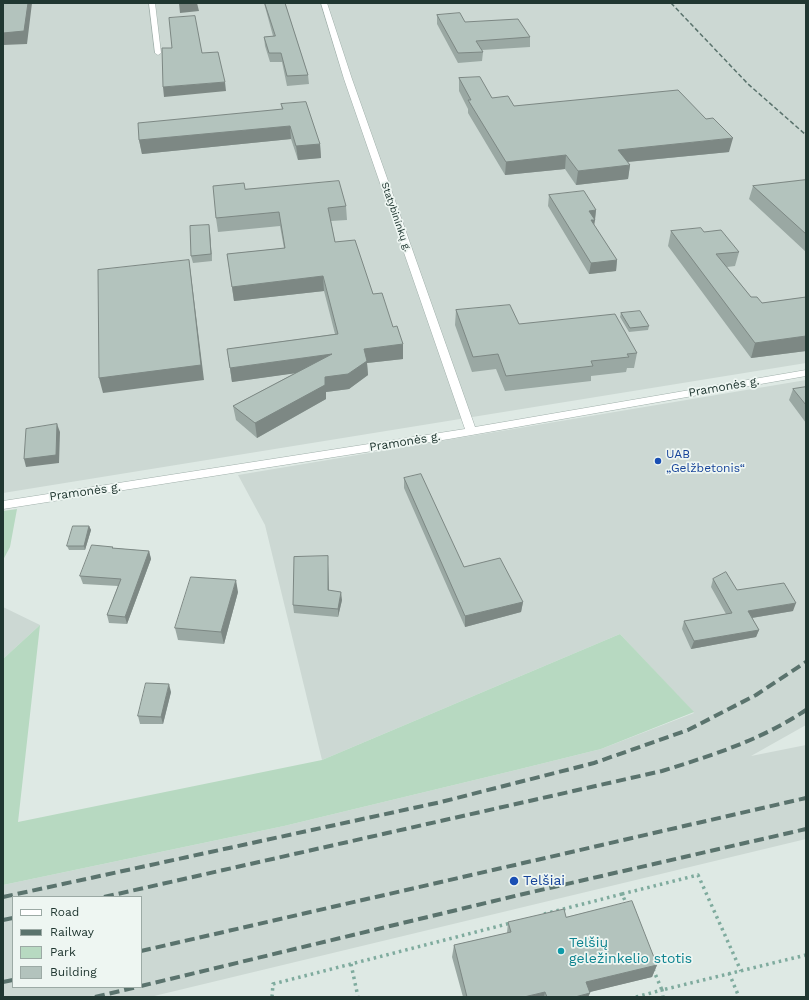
<!DOCTYPE html>
<meta charset="utf-8">
<style>
body{margin:0}
#map{position:relative;width:809px;height:1000px;overflow:hidden;background:#dee9e4;font-family:"Work Sans",sans-serif}
canvas{display:block}
.frame{position:absolute;inset:0;border:4px solid #203731;pointer-events:none}
.legend{position:absolute;left:12px;top:896px;width:130px;height:92px;box-sizing:border-box;background:#eef6f2;border:1px solid #9caaa5;margin:0;padding:5px 7px;list-style:none;font-size:12px;color:#203731}
.legend li{display:flex;align-items:center;gap:8px;height:20px}
.legend b{width:20px;border:1px solid #9caaa5}
</style>
<div id="map">
<canvas width="809" height="1000"></canvas>
<div class="frame"></div>
<ul class="legend">
<li><b style="height:5px;background:#fff"></b>Road</li>
<li><b style="height:5px;background:#5a736d"></b>Railway</li>
<li><b style="height:11px;background:#b7d9c1"></b>Park</li>
<li><b style="height:11px;background:#b3c3bd"></b>Building</li>
</ul>
</div>
<script>
const g = document.querySelector('canvas').getContext('2d');
g.lineJoin = 'round';
function fill(path, color) { g.fillStyle = color; g.fill(path, 'evenodd'); }
function trace(path, color, width, dash) { g.strokeStyle = color; g.lineWidth = width; g.lineCap = dash ? 'butt' : 'round'; g.setLineDash(dash || []); g.stroke(path); }
function label(font, color, halo, rows, align = 'center') {
  g.font = font + ' "Work Sans",sans-serif'; g.lineWidth = 3.5; g.setLineDash([]); g.textBaseline = 'middle'; g.strokeStyle = halo; g.fillStyle = color; for (const [text, x, y, turn = 0] of rows) {
    g.save(); g.translate(x, y); g.rotate((+turn || 0) * Math.PI / 180); g.textAlign = isNaN(turn) ? turn : align; if (halo) g.strokeText(text, 0, 0); g.fillText(text, 0, 0); g.restore();
  }
}
fill(new Path2D(`
 M3,3h803v360l-803,130z
 M806,380v345l-55,31 55,-11v94l-656,158h-147v-112l281,-59 232,-56 85,-21 93,-36 -74,-79 -298,126 -57,-235 -27,-50zM13,897h128v90h-128z
 M3,607l37,18 -37,34z`), '#ccd8d3');
fill(new Path2D(`
 M17,509l-7,38 -7,13v-49z
 M40,625l-22,197 304,-62 298,-126 74,78 -93,37 -85,21 -232,56 -281,59v-226z`), '#b7d9c1');
const minor = new Path2D(`
 M149,3h6l6,50 -3,2 -3,-2z
 M321,3h6l25,76 123,348 331,-57v6l-357,63 -446,70v-8l462,-72 -121,-350z`);
trace(minor, '#a1b0ab', 1);
trace(new Path2D(`
 M622,894l76,-19 43,96
 M544,914l78,-20 5,11
 M351,964l7,33
 M653,969l9,21 144,-35
 M729,973l10,24
 M272,997l1,-13 238,-61
 M636,997l26,-7 1,7`), '#7fab9e', 3.5, [2.5, 4]);
fill(minor, '#fff');
trace(new Path2D(`
 M671,3l77,81 58,51`), '#5a736d', 1.5, [4.5, 2.5]);
trace(new Path2D(`
 M3,897l438,-95 153,-39 94,-33 68,-35 50,-33
 M104,897l558,-126c51,-16 99,-31 144,-61
 M3,920l10,-2
 M141,951l665,-153
 M3,982l10,-2
 M141,986l378,-91 287,-66
 M95,997l42,-10`), '#5a736d', 4, [10, 5]);
fill(new Path2D(`
 M264,3h21l23,72 1,9 -22,2 -5,-24h-12l-5,-16 -1,-9 9,-1z
 M437,15l28,7 65,15v10l-48,3 1,2 -1,9 -24,2 -21,-39z
 M459,78l33,20 22,8 215,46 -101,10 2,3 -2,14 -52,6 -11,-16 -60,6 -37,-62v-4l-9,-18z
 M281,104l39,40 1,14 -23,2 -7,-21 -149,15 -3,-14 143,-30z
 M806,180v72l-57,-53 4,-13z
 M245,189l101,17 1,14 -16,1 4,21 38,52 30,50v15l-36,4 1,12 -19,14 -23,3v7l-69,39 -21,-18 -3,-14 62,-33 -63,9 -5,-33 108,-15 -11,-43 -90,10 -7,-47 57,-6 -4,-22 -62,6 -2,-14z
 M549,195l47,15 -2,15 23,35 -1,11 -27,3 -41,-68z
 M209,225l3,36 -19,2 -2,-7z
 M671,231l33,1 35,20 -4,14 -8,1 24,30 11,6 44,-6v54l-55,7 -83,-112z
 M456,310l63,14 118,29 -3,15h-7l-1,4 -35,4v5l-86,10 -9,-22 -24,3 -17,-47z
 M621,313l28,13 -1,4 -19,2 -9,-15z
 M806,387v36l-17,-23 4,-11z
 M404,478l60,89 59,35 -2,10 -56,15 -61,-139z
 M89,526l2,4 -6,20h-16l-2,-4z
 M113,547v1l36,3 2,8 -24,65 -18,-1 -2,-8 11,-29 -35,-2 -3,-8z
 M328,564l1,27 13,9 -4,17 -44,-4 -1,-8z
 M713,579l24,11 56,21 -41,7 7,12 -3,7 -65,12 -9,-20 2,-8 42,-7 -15,-27z
 M238,592l-14,52 -46,-4 -3,-12z
 M171,692l-8,32h-23l-2,-8z
 M566,917l91,48 -5,12 -63,15 1,1 -2,4h-125l-11,-40 2,-12 53,-12 1,-11z`), '#9aa8a3');
fill(new Path2D(`
 M28,3h4l-5,41 -24,1v-12z
 M179,3h18l2,8 -19,2z
 M225,82l1,9 -62,6 -1,-10z
 M290,126l1,13 -149,15 -3,-14z
 M733,138l-4,14 -113,11 2,-13z
 M320,144l1,14 -23,2 -2,-14z
 M566,155l-1,14 -60,6 1,-13z
 M630,165l-2,14 -52,6 2,-14z
 M596,210l-1,10 -2,11 -4,-20z
 M209,225l1,7 2,29 -1,-7z
 M189,260l2,15 13,105 -101,13 -4,-15z
 M617,260l-1,11 -27,3 2,-11z
 M323,276l1,15 -90,10 -2,-14z
 M806,336v15l-55,7 4,-15z
 M403,344v15l-36,4 1,12 -19,14 -23,3v7l-69,39 -2,-15 70,-46 39,-28z
 M332,354l1,14 -101,14 -2,-14z
 M57,424l3,8 -1,31 -33,4 -2,-8z
 M89,526l2,4 -6,20 -1,-4z
 M149,551l2,8 -24,65 -2,-7z
 M328,556v8l1,34 -1,-8z
 M236,580l2,12 -14,52 -3,-12z
 M341,592l1,8 -4,17v-8z
 M523,602l-2,10 -56,15v-11z
 M796,603l-3,8 -48,8 3,-8z
 M759,630l-3,7 -65,12 3,-8z
 M169,684l2,8 -8,32 -2,-7z
 M657,965l-5,12 -70,17 4,-12z
 M545,992l-1,5h-20z
 M590,993l-2,4h-13z`), '#7d8884');
const building = new Path2D(`
 M3,3h25l-4,28 -21,2z
 M265,3h20l23,72 -21,1 -6,-23h-12l-5,-16 11,-1z
 M460,13l5,9 53,-3 12,18 -54,4 7,11 -25,1 -21,-38z
 M195,16l7,37 16,-1 7,30 -62,5 -1,-39h10l-3,-30z
 M480,77l12,21 16,-2 6,10 164,-16 28,29 7,-1 20,20 -115,12 12,15 -52,6 -12,-16 -60,7 -38,-62h3l-12,-22z
 M306,102l14,42 -24,2 -6,-20 -151,14 -1,-17 145,-14 -2,-5z
 M806,180v54l-53,-48z
 M339,181l7,25 -18,2 7,34 20,-2 18,54 9,-1 11,34 4,-1 6,18 -39,5 3,12 -19,13 -23,3v8l-70,38 -22,-17 99,-52 -102,14 -3,-19 111,-15 -15,-58 -91,11 -5,-33 58,-6 -6,-36 -63,6 -3,-32 31,-3 1,6z
 M584,191l12,19 -7,1 6,9h-4l26,40 -26,3 -42,-68z
 M209,225l2,29 -20,2 -1,-30z
 M701,228l3,4 17,-2 18,22 -23,2 35,43h6l5,6 44,-6v39l-51,7 -84,-112z
 M189,260l12,105 -102,13 -1,-108z
 M510,305l9,19 96,-10 22,39 -10,1 2,3 -38,4 2,5 -87,10 -8,-22 -25,3 -17,-47z
 M640,311l9,15 -19,2 -9,-15z
 M806,387v18l-13,-16z
 M57,424l-1,31 -32,4 2,-30z
 M421,474l43,93 36,-9 23,44 -58,14 -61,-138z
 M73,526h16l-5,20h-17z
 M92,545l21,2 -1,1 37,3 -24,66 -18,-2 14,-36 -41,-3z
 M328,556v34l13,2 -3,17 -45,-4 1,-48z
 M726,572l11,18 47,-7 12,20 -48,8 11,19 -65,11 -10,-20 48,-8 -19,-34z
 M191,577l45,3 -15,52 -46,-4z
 M146,683l23,1 -8,33 -23,-1z
 M632,901l25,64 -71,17 4,11 -15,4h-28l-2,-5 -21,5h-57l-13,-52 57,-13 -3,-10 56,-13 2,8z`);
fill(building, '#b3c3bd');
trace(building, '#7d8884', 1);
for (const [x, y, r, color] of [
 [658,461,4,"#1a4fb4"],
 [514,881,5,"#1a4fb4"],
 [561,951,4,"#0f9aa8"]
]) { const dot = new Path2D(); dot.arc(x, y, r, 0, 2 * Math.PI); g.fillStyle = color; g.fill(dot); trace(dot, '#eef6f2', 1.5); }
label('10px', '#203731', '#eef6f2', [
 ["Statybininkų g.",396,217,71]
]);
label('12px', '#203731', '#eef6f2', [
 ["Pramonės g.",724,387,-10],
 ["Pramonės g.",405,442,-9],
 ["Pramonės g.",85,492,-8]
]);
label('12px', '#164399', '#eef6f2', [
 ["UAB",666,454],
 ["„Gelžbetonis“",666,468]
], 'left');
label('14px', '#164399', '#eef6f2', [
 ["Telšiai",523,881]
], 'left');
label('14px', '#0d838f', '#eef6f2', [
 ["Telšių",569,943],
 ["geležinkelio stotis",569,959]
], 'left');
</script>
